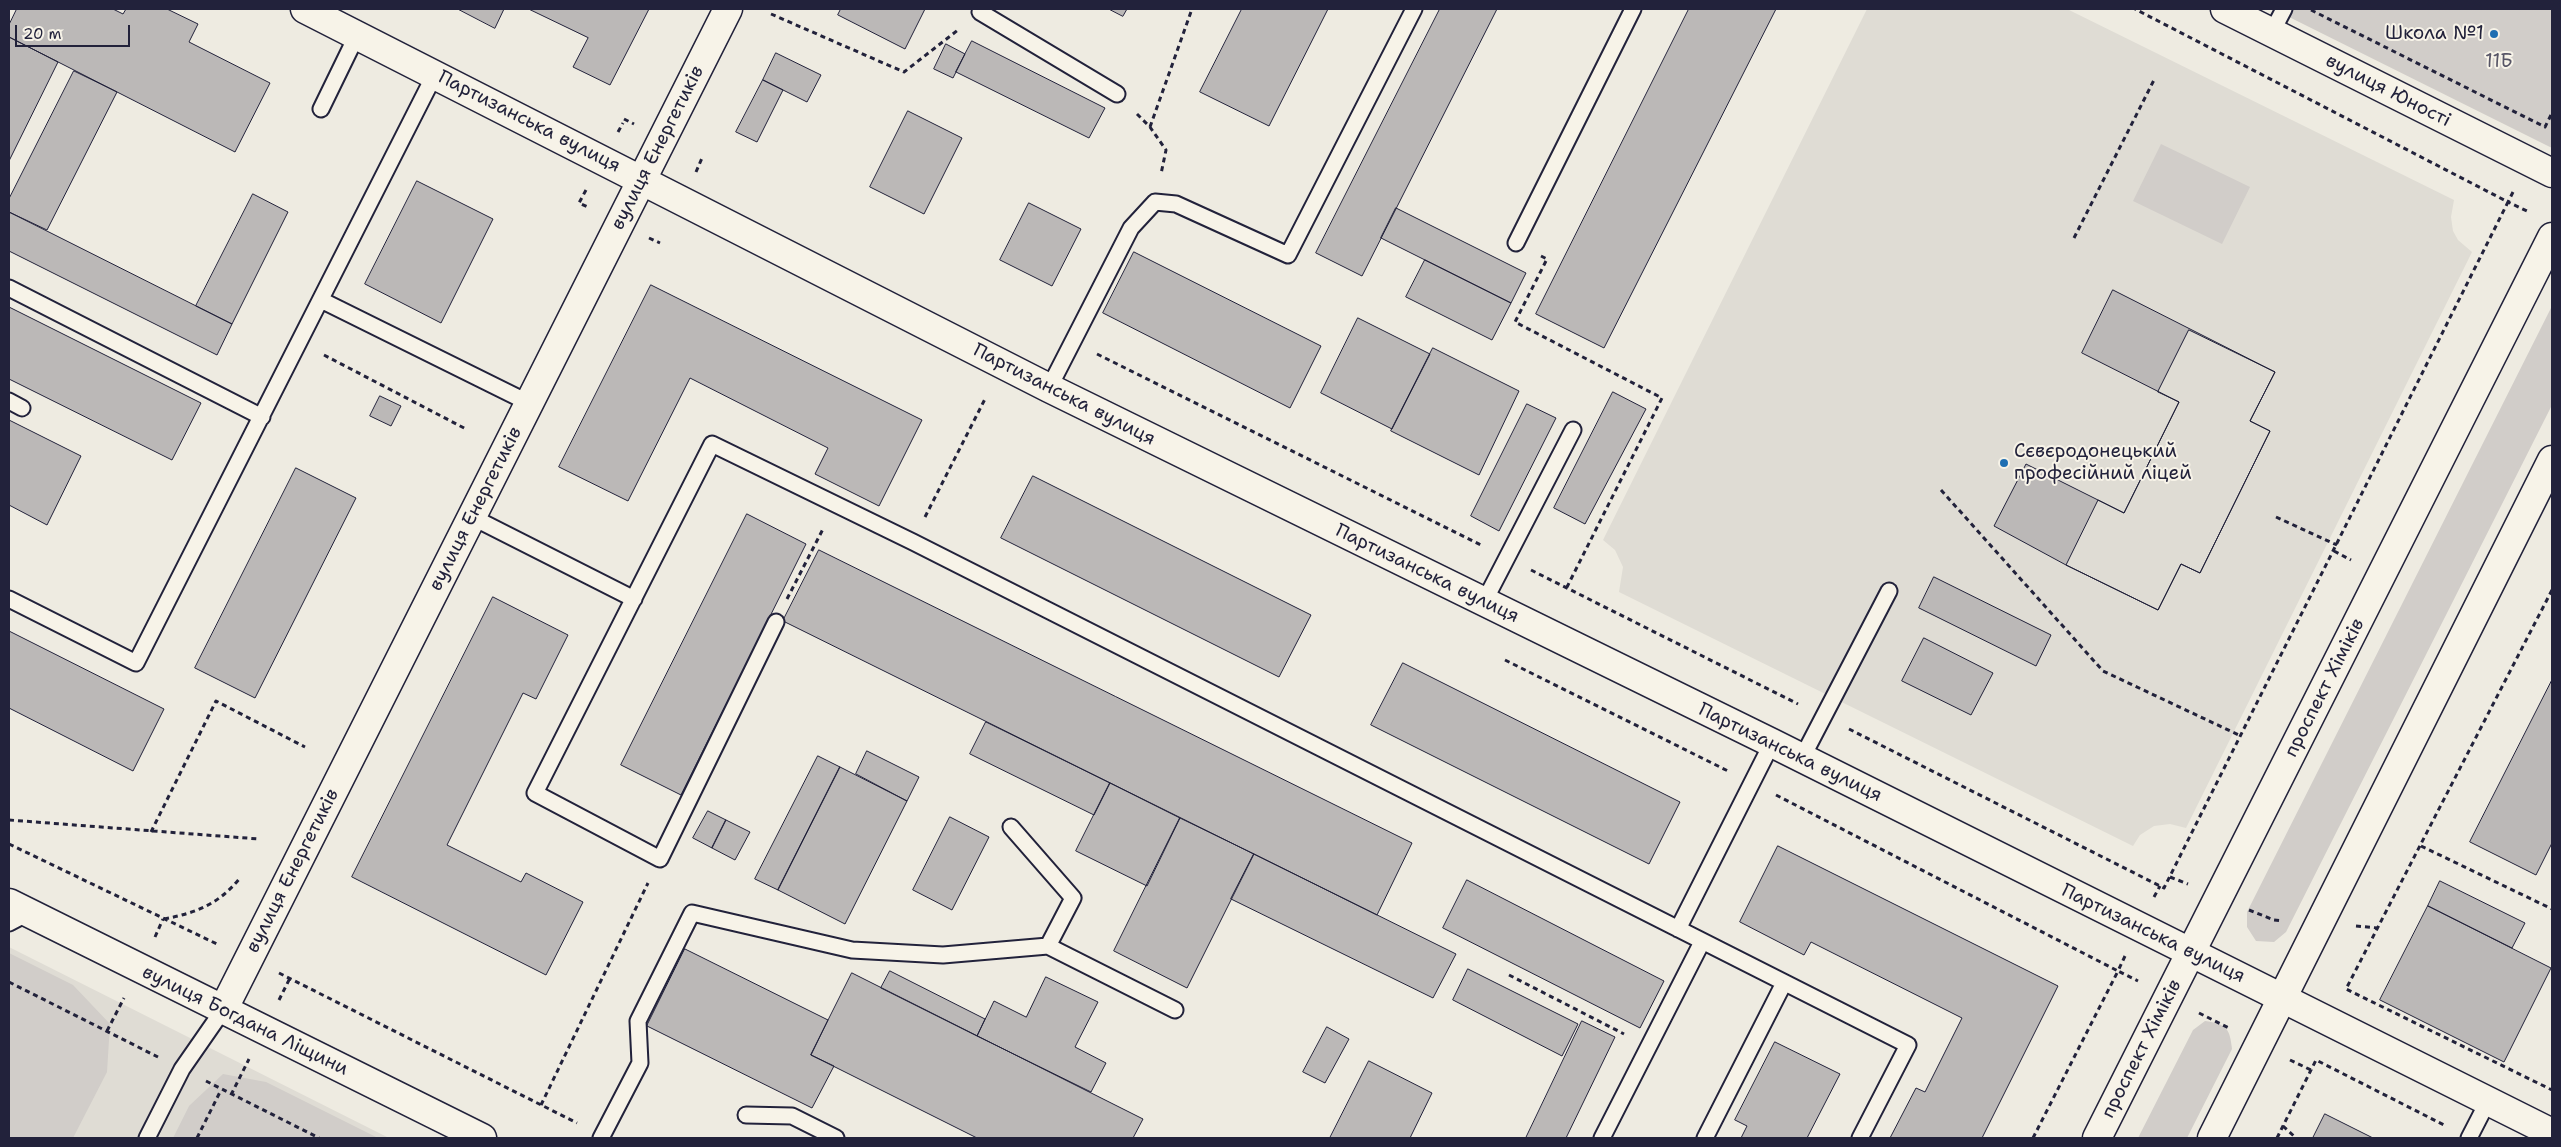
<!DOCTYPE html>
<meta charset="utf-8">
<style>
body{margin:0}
#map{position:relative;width:2561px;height:1147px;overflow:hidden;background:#eeebe1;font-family:"Shantell Sans",sans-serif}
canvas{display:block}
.frame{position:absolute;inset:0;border:10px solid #22223b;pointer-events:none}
.scale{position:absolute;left:15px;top:25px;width:115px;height:22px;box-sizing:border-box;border:2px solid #22223b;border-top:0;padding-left:6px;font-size:15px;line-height:18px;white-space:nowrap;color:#22223b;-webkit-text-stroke:4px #f7f3e8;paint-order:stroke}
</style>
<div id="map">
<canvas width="2561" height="1147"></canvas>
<div class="frame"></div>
<div class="scale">20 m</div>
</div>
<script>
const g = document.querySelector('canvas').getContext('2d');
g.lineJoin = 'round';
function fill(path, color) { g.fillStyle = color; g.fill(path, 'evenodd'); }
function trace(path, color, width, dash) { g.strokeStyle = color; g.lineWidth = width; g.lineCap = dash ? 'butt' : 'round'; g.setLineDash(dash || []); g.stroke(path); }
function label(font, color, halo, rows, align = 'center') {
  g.font = font + ' "Shantell Sans",sans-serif'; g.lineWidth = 4; g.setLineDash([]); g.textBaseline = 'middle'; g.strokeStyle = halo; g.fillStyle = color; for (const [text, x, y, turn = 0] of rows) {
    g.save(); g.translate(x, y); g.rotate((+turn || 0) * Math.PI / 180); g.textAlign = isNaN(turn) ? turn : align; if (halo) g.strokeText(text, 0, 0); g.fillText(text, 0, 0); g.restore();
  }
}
fill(new Path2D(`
 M1867,9h200l387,191 -3,17 2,14 5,9 14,12 -286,576 -16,-4 -16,2 -14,9 -7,11 -514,-254 4,-25 -8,-17 -12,-10z
 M9,947l380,191h-380z`), '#dfdcd4');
fill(new Path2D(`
 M2273,9h279v139z
 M2161,144l89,43 -28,57 -89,-43z
 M2552,306v99l-266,527 -12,10 -18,-1 -9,-14v-15z
 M9,953l64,32 37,39 -3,48 -34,66h-64z
 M2205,1021c21,3 25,7 27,28l-45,89h-49l55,-108z
 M223,1074l43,8 112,56h-205l16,-32z`), '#d1cdc9');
const building = new Path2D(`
 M17,9h96l10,5 3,-5h41l31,15 -9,18 81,41 -35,69 -226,-115v-12z
 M458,9h46l-9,19z
 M529,9h120l-39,76 -37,-18 15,-29z
 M841,9h84l-20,40 -67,-34z
 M1109,9h18l-4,7z
 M1242,9h86l-59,117 -69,-34z
 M1440,9h57l-135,267 -46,-23z
 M1689,9h87l-172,339 -68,-34z
 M9,37l49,25 -49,99z
 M972,41l133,67 -16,30 -133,-66z
 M946,44l19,10 -12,24 -19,-9z
 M776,53l45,22 -14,27 -44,-22z
 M74,71l43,21 -70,138 -38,-18v-13z
 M763,80l20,10 -26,52 -21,-10z
 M908,111l54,27 -38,76 -54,-27z
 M417,181l76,38 -52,104 -76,-39z
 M253,194l35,18 -56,112 -36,-18z
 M1029,203l52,26 -29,57 -52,-26z
 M1396,208l130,65 -15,30 -130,-65z
 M9,212l223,112 -15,31 -208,-104z
 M1134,252l187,94 -31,62 -187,-95z
 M1425,260l86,43 -19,37 -86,-43z
 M651,285l271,135 -43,86 -64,-32 13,-26 -138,-70 -62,123 -69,-34z
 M2113,290l162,82 -25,49 20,10 -70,142 -19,-9 -23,46 -92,-45 -72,-39 32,-62 98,49 55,-111 -97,-49z
 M9,307l192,96 -29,57 -163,-81z
 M1358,318l72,36 -38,75 -71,-36z
 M2189,330l86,42 -25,49 20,10 -70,142 -19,-9 -23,46 -92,-45 32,-65 26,13 55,-111 -21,-10z
 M1433,348l86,43 -40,84 -88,-44z
 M1613,392l33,17 -61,115 -31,-16z
 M380,396l21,10 -10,20 -21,-10z
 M1527,404l29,14 -57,113 -28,-15z
 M9,420l72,36 -34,69 -38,-20z
 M296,468l60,30 -101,200 -60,-30z
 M1033,476l278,139 -32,62 -278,-139z
 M747,514l59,30 -125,251 -60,-30z
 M819,550l593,293 -35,72 -594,-294z
 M1934,577l117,58 -15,31 -117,-58z
 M493,597l75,38 -32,64 -13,-6 -76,152 74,37 5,-9 57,29 -37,73 -194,-98z
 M9,631l155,78 -31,62 -124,-63z
 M1924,638l69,35 -22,42 -69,-34z
 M1403,663l277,139 -31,62 -278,-139z
 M2552,680v163l-16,32 -66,-33z
 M986,722l124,61 -16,32 -124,-61z
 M867,751l52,26 -12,24 -51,-27z
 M818,756l22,11 -62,123 -23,-11z
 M840,767l67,34 -62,123 -67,-34z
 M1110,783l70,35 -33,68 -71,-35z
 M708,811l18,9 -14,28 -19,-10z
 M950,817l39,20 -37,73 -39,-20z
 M1180,818l74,36 -67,134 -73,-37z
 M726,820l24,12 -15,28 -23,-12z
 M1778,846l280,140 -76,152h-92l26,-50 9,4 37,-74 -151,-76 -7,13 -64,-33z
 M1254,854l202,100 -23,44 -202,-99z
 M1467,880l197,101 -24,47 -197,-100z
 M2440,881l85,42 -13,25 -84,-42z
 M2428,906l123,62 -47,94 -124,-62z
 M685,949l143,71 -17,35 23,11 -22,42 -165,-82z
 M1468,969l110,55 -16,32 -109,-56z
 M890,971l95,48 -8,17 -96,-48z
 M852,973l291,146 -10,19h-156l-166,-83z
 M1046,977l52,25 -23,45 31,16 -15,29 -114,-56 17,-35 32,16z
 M1582,1021l33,16 -49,101h-40z
 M1327,1027l22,12 -24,44 -22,-11z
 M1775,1042l65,32 -33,64h-66l6,-12 -12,-6z
 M1369,1061l63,32 -22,45h-80z
 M2325,1114l48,24h-60z`);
fill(building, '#bbb8b7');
trace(building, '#22223b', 1);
const service = new Path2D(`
 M982,9l-2,3 137,82
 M2272,32l12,-23
 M321,109l36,-74
 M1516,243l117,-234
 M9,288l253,129
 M321,300l208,103
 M1049,388l82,-160 24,-26 21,2 112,51 126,-246
 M9,401l13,7
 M472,517l162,82
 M9,599l127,64 299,-589
 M1484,602l89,-172
 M776,622l-116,237 -125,-66 177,-349 201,98 995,503 -48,93
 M1802,758l87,-167
 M1011,827l62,71 -25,48
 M9,923l19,-10
 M1678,929l94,-186
 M746,1115l46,1 44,22
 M147,1138l35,-69 41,-59
 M601,1138l39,-75 -2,-42 54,-108 160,37 91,5 105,-9 127,64
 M1602,1138l100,-196
 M1705,1138l79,-155
 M2469,1138l19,-37`);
const minor = new Path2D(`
 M305,9l744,379 723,355 780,390
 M2225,9l327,164`);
const tertiary = new Path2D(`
 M223,1010l505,-1001`);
const secondary = new Path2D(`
 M9,903l473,235
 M2097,1138l455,-901
 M2212,1138l340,-678`);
trace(service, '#22223b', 19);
trace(minor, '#22223b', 31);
trace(tertiary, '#22223b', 31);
trace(secondary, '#22223b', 31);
trace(new Path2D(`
 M2311,10l234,117 7,-14
 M771,14l133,58 54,-42
 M1137,114l13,13 16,23 -5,24
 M624,119l10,5
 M1150,127l42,-118
 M618,132l5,-9
 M696,172l6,-14
 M586,190l-7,13 11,5
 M2513,192l-5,10 21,10
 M649,238l11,5
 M2074,238l81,-160
 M1541,256l6,3 -32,63 147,76 -95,189
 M1097,354l386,192
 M324,355l142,74
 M1941,490l162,181 138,65
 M925,517l61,-120
 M2276,517l61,28
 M2334,551l17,9
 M1531,570l267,134
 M2552,590l-206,399 206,101
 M787,599l36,-70
 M1505,660l223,111
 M1849,729l315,159 344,-686 -373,-193
 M1776,795l342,176 -85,167
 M9,820l250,19
 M151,832l65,-131 89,46
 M9,844l210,101
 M2421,846l131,63
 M2170,877l18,7
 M2154,897l6,-11
 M2249,910l25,10 9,1
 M164,919c32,-6 55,-15 76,-41
 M2356,926l22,2
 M155,937l8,-18
 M2125,956l-7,15 20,10
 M279,973l298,150
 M1509,975l115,59
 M9,982l149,75
 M279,1000l11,-22
 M2199,1013l30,15
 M107,1031l17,-33
 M2290,1060l21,10
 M206,1081l113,57
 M231,1095l18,-36
 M541,1105l107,-222
 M2283,1126l13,12
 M197,1138l24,-48
 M2277,1138l39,-78 130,66`), '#22223b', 3, [5, 4]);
trace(service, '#f7f3e8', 15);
trace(minor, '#f7f3e8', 28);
trace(tertiary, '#f7f3e8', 28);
trace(secondary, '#f7f3e8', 28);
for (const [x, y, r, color] of [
 [2494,34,5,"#1f6fb2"],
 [2004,463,5,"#1f6fb2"]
]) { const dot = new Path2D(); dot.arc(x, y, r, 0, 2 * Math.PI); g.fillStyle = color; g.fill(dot); trace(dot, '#f7f3e8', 2); }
label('19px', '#22223b', '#f7f3e8', [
 ["Школа №1",2484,34],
 ["Сєвєродонецький",2014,452,"left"],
 ["професійний ліцей",2014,474,"left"]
], 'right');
label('19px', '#575566', '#f7f3e8', [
 ["11Б",2499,62]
]);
label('19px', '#22223b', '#f7f3e8', [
 ["вулиця Юності",2388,91,27],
 ["Партизанська вулиця",529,122,27],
 ["вулиця Енергетиків",658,148,-63],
 ["Партизанська вулиця",1064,395,27],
 ["вулиця Енергетиків",476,509,-63],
 ["Партизанська вулиця",1427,574,26],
 ["проспект Хіміків",2325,688,-63],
 ["Партизанська вулиця",1790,753,26],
 ["вулиця Енергетиків",293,871,-63],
 ["Партизанська вулиця",2153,934,26],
 ["вулиця Богдана Ліщини",245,1021,26],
 ["проспект Хіміків",2142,1049,-63]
]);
</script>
